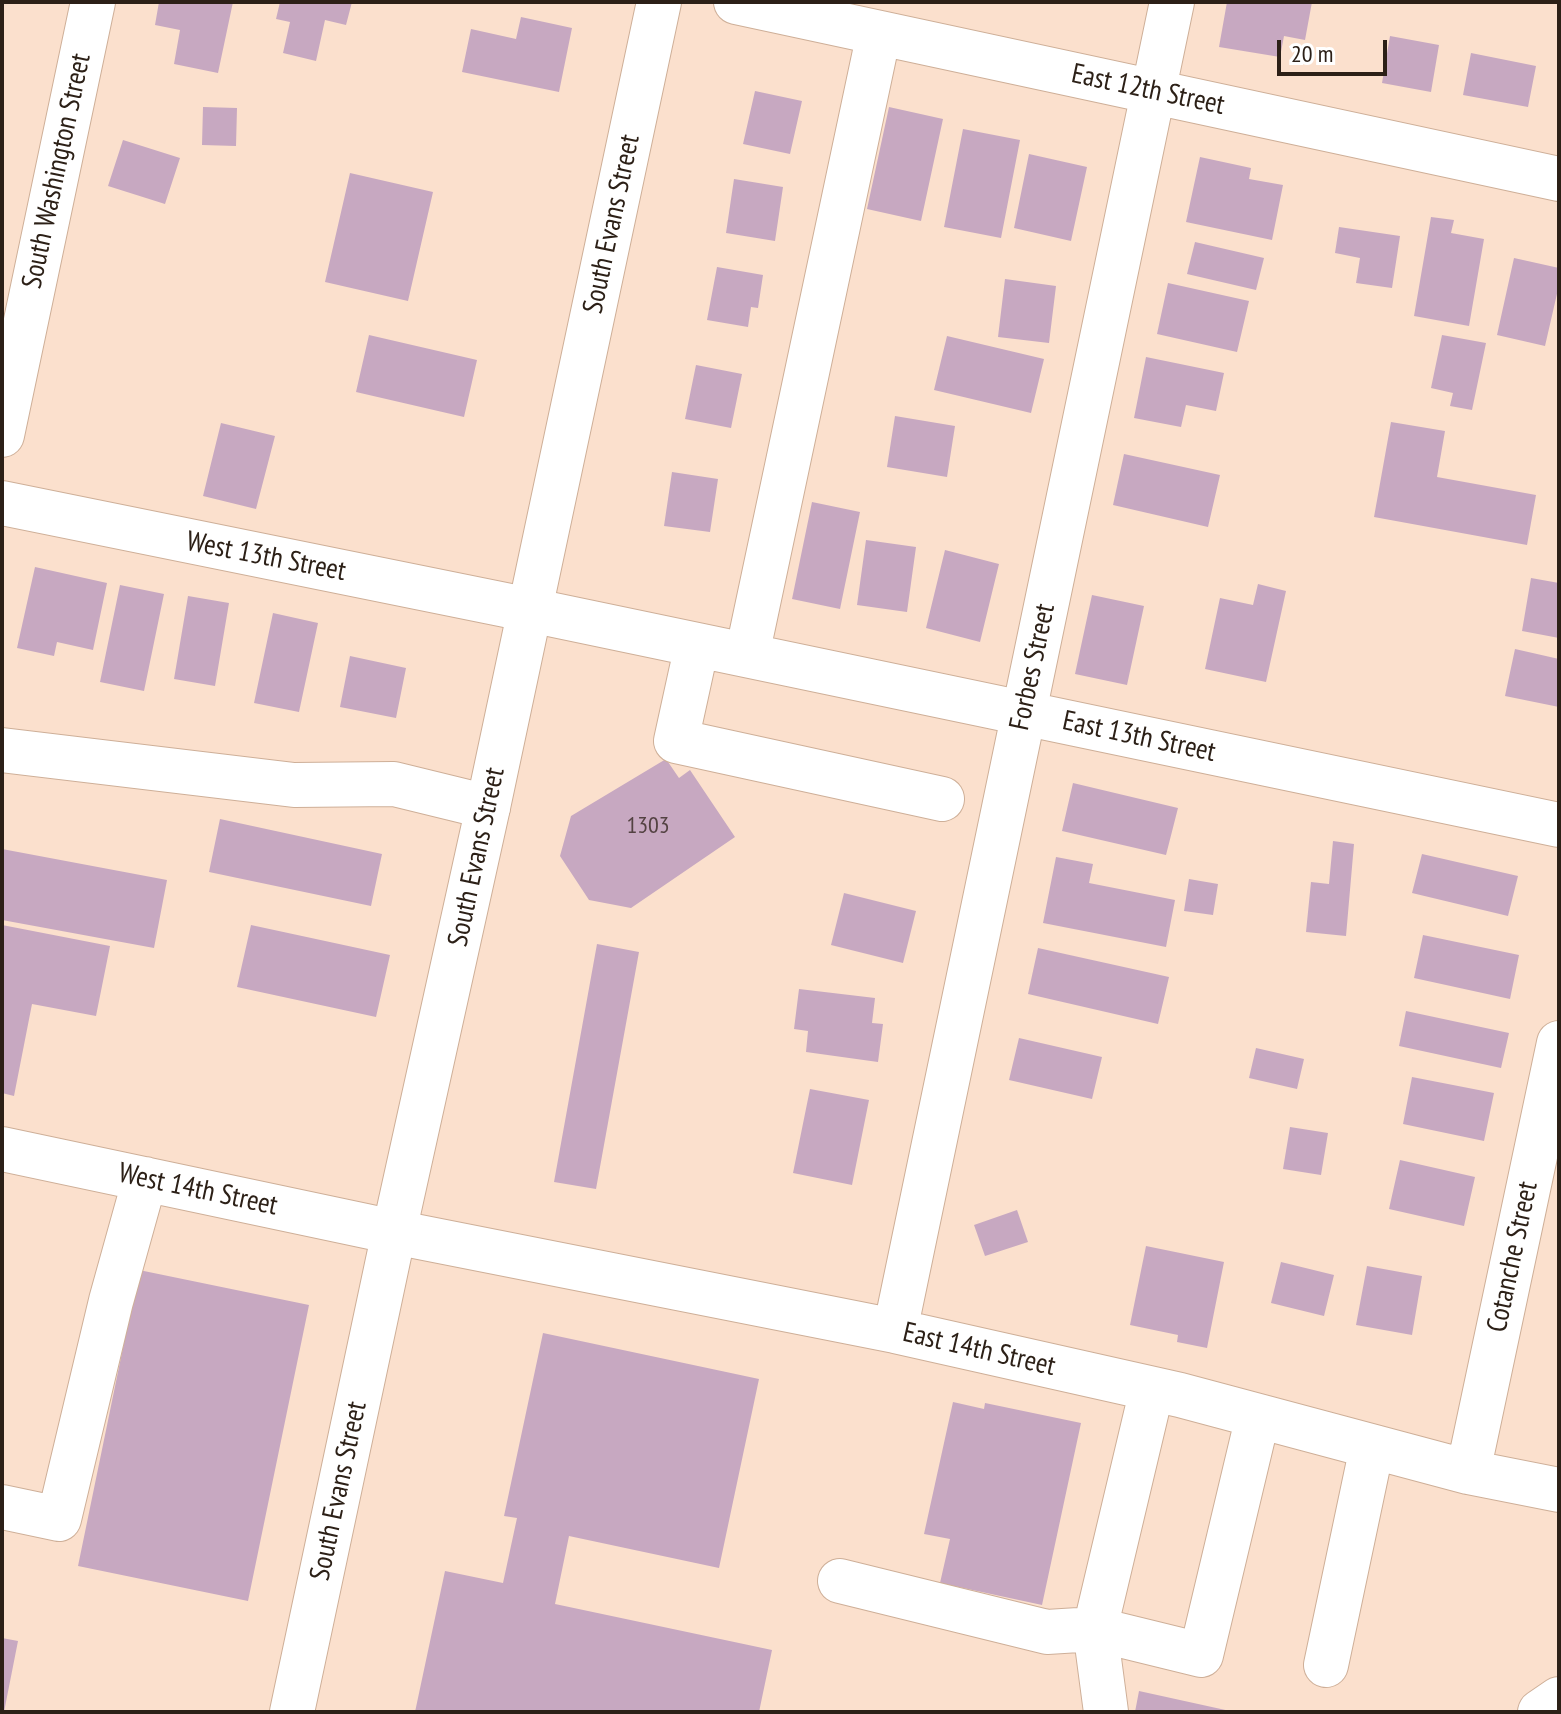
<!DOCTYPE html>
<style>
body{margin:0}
#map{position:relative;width:1561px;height:1714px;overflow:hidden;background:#fbe0cd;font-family:"PT Sans Narrow",sans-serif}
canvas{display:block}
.frame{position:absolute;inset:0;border:4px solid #2c2017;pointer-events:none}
.scale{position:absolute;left:1277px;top:40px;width:110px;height:36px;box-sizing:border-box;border:4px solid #2c2017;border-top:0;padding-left:10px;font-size:24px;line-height:28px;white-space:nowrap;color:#2c2017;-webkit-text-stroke:6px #fff;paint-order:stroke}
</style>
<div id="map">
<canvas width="1561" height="1714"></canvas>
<div class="frame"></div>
<div class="scale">20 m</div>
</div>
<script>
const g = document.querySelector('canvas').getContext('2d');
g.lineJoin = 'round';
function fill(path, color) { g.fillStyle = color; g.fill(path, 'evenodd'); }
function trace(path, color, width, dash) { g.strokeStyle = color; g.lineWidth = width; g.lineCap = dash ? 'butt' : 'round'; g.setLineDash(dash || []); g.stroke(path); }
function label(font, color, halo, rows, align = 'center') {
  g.font = font + ' "PT Sans Narrow",sans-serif'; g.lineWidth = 6; g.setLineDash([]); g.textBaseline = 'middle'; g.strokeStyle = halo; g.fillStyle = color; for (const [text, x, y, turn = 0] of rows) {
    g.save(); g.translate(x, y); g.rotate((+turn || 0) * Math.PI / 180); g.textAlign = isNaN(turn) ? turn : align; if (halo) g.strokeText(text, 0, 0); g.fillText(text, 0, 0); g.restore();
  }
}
fill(new Path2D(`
 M159,2h74l-15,71 -44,-9 6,-34 -25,-5z
 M280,2h72l-6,23 -21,-5 -9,41 -33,-8 7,-31 -14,-3z
 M1227,2h85l-7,38 -21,-4 -4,21 -61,-10z
 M521,17l51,11 -13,64 -97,-20 9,-43 45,10z
 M1390,36l49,9 -8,47 -49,-9z
 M1471,53l65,13 -8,41 -65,-12z
 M755,91l47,10 -12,53 -47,-10z
 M203,107l34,1 -1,38 -34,-1z
 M889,107l54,12 -22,102 -54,-12z
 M963,129l57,11 -19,98 -57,-11z
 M123,140l57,18 -15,46 -57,-18z
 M1029,154l58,13 -16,74 -57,-13z
 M1200,157l51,11 -2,11 34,6 -11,55 -86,-18z
 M350,173l83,19 -25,109 -83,-19z
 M734,179l49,8 -8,54 -49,-8z
 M1431,217l23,3 -3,13 33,6 -15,87 -55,-10z
 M1339,227l61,9 -8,52 -36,-5 4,-25 -25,-5z
 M1195,242l69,16 -8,32 -69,-16z
 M1514,258l45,10v17l-14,61 -48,-11z
 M717,267l46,8 -5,33 -7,-1 -3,20 -41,-7z
 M1005,279l51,7 -7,57 -51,-6z
 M1168,283l81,18 -12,51 -80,-18z
 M369,335l108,25 -13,57 -108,-25z
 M1442,335l44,8 -14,67 -22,-4 3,-13 -22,-5z
 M947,336l97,23 -13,54 -97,-23z
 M1146,357l78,16 -8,38 -30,-6 -5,22 -47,-9z
 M696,365l46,9 -11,54 -46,-9z
 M895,416l60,10 -8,51 -60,-10z
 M1391,422l54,9 -8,46 99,18 -9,50 -153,-28z
 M221,423l54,13 -19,73 -53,-13z
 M1124,454l96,21 -12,52 -95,-22z
 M672,472l46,7 -8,53 -46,-6z
 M812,502l48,10 -20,97 -48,-10z
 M866,540l50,7 -9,65 -50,-7z
 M945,550l54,14 -19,78 -54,-14z
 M35,567l72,16 -14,67 -36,-8 -3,14 -37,-8z
 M1531,578l28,5v55l-37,-7z
 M1258,584l28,7 -20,91 -61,-13 15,-71 33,7z
 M120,585l44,9 -20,97 -44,-9z
 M1092,595l52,11 -17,79 -52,-11z
 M188,596l41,7 -14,83 -41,-7z
 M273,613l45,10 -19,89 -45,-9z
 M1515,649l44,10v48l-54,-11z
 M350,656l56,12 -10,50 -56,-11z
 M666,759l13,19 11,-8 45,67 -104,71 -42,-8 -29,-44 11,-40z
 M1073,783l105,25 -12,47 -104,-24z
 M220,819l162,35 -11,52 -162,-34z
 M1333,841l21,3 -8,92 -40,-4 5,-50 18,2z
 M2,849l165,31 -13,68 -152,-28z
 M1422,854l96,22 -10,40 -96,-23z
 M1056,857l37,7 -4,19 86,17 -9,47 -123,-24z
 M1189,879l29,5 -5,31 -29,-4z
 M844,893l72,18 -13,52 -72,-18z
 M2,925l108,21 -14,70 -64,-12 -18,92 -12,-3z
 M251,925l139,30 -14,62 -139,-30z
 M1423,935l96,20 -9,44 -96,-21z
 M597,944l42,8 -43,237 -42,-7z
 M1038,948l131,29 -11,47 -130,-30z
 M799,989l76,9 -3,25 11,1 -5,38 -72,-10 2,-21 -14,-2z
 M1406,1011l103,22 -8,35 -102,-22z
 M1019,1038l83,19 -10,42 -83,-19z
 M1256,1048l48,11 -7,30 -48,-11z
 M1412,1077l82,16 -10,48 -81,-17z
 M810,1089l59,11 -17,85 -59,-12z
 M1290,1127l38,6 -7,42 -38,-6z
 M1400,1160l75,17 -11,49 -75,-17z
 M1017,1210l11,32 -43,14 -11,-31z
 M1146,1246l78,16 -17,86 -30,-6 1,-7 -48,-10z
 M1281,1262l53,13 -10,41 -53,-13z
 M1367,1266l55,10 -10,59 -56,-10z
 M139,1270l170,35 -61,296 -170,-35z
 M543,1333l216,46 -40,189 -150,-32 -14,68 217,46 -13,62h-344l30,-141 58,12 14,-65 -13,-2z
 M953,1402l31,7 1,-6 96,20 -39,182 -102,-22 10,-44 -26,-5z
 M2,1638l16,3 -14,71h-2z
 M1139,1691l91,20v1h-95z`), '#c7a8c1');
const minor = new Path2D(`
 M736,2l823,177
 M2,435l91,-433
 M2,503l528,107 1029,215
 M697,645l-21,96 266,58
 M747,655l132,-622
 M2,750l292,35 100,-1 94,23
 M2,1149l392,83 501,99 285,64 288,77 91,18
 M895,1331l277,-1329
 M1152,1389l-57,240 106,26 57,-239
 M1468,1472l91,-429
 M2,1507l57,12 52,-218 34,-122
 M840,1581l207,51 48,-3 11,83
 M1326,1665l46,-218
 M1540,1712l19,-13`);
const major = new Path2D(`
 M292,1712l102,-480 94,-425 171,-805`);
trace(minor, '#ceaf98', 46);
trace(major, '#ceaf98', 46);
trace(minor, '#fff', 44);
trace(major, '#fff', 44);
label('24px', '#534242', null, [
 ["1303",648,826]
]);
label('28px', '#2c2017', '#fff', [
 ["East 12th Street",1148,90,12],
 ["South Washington Street",57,171,-78],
 ["South Evans Street",612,224,-78],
 ["West 13th Street",266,557,11],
 ["Forbes Street",1033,667,-78],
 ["East 13th Street",1139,737,12],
 ["South Evans Street",477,857,-78],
 ["West 14th Street",198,1190,12],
 ["Cotanche Street",1513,1257,-78],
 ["East 14th Street",979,1350,13],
 ["South Evans Street",339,1491,-78]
]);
</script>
